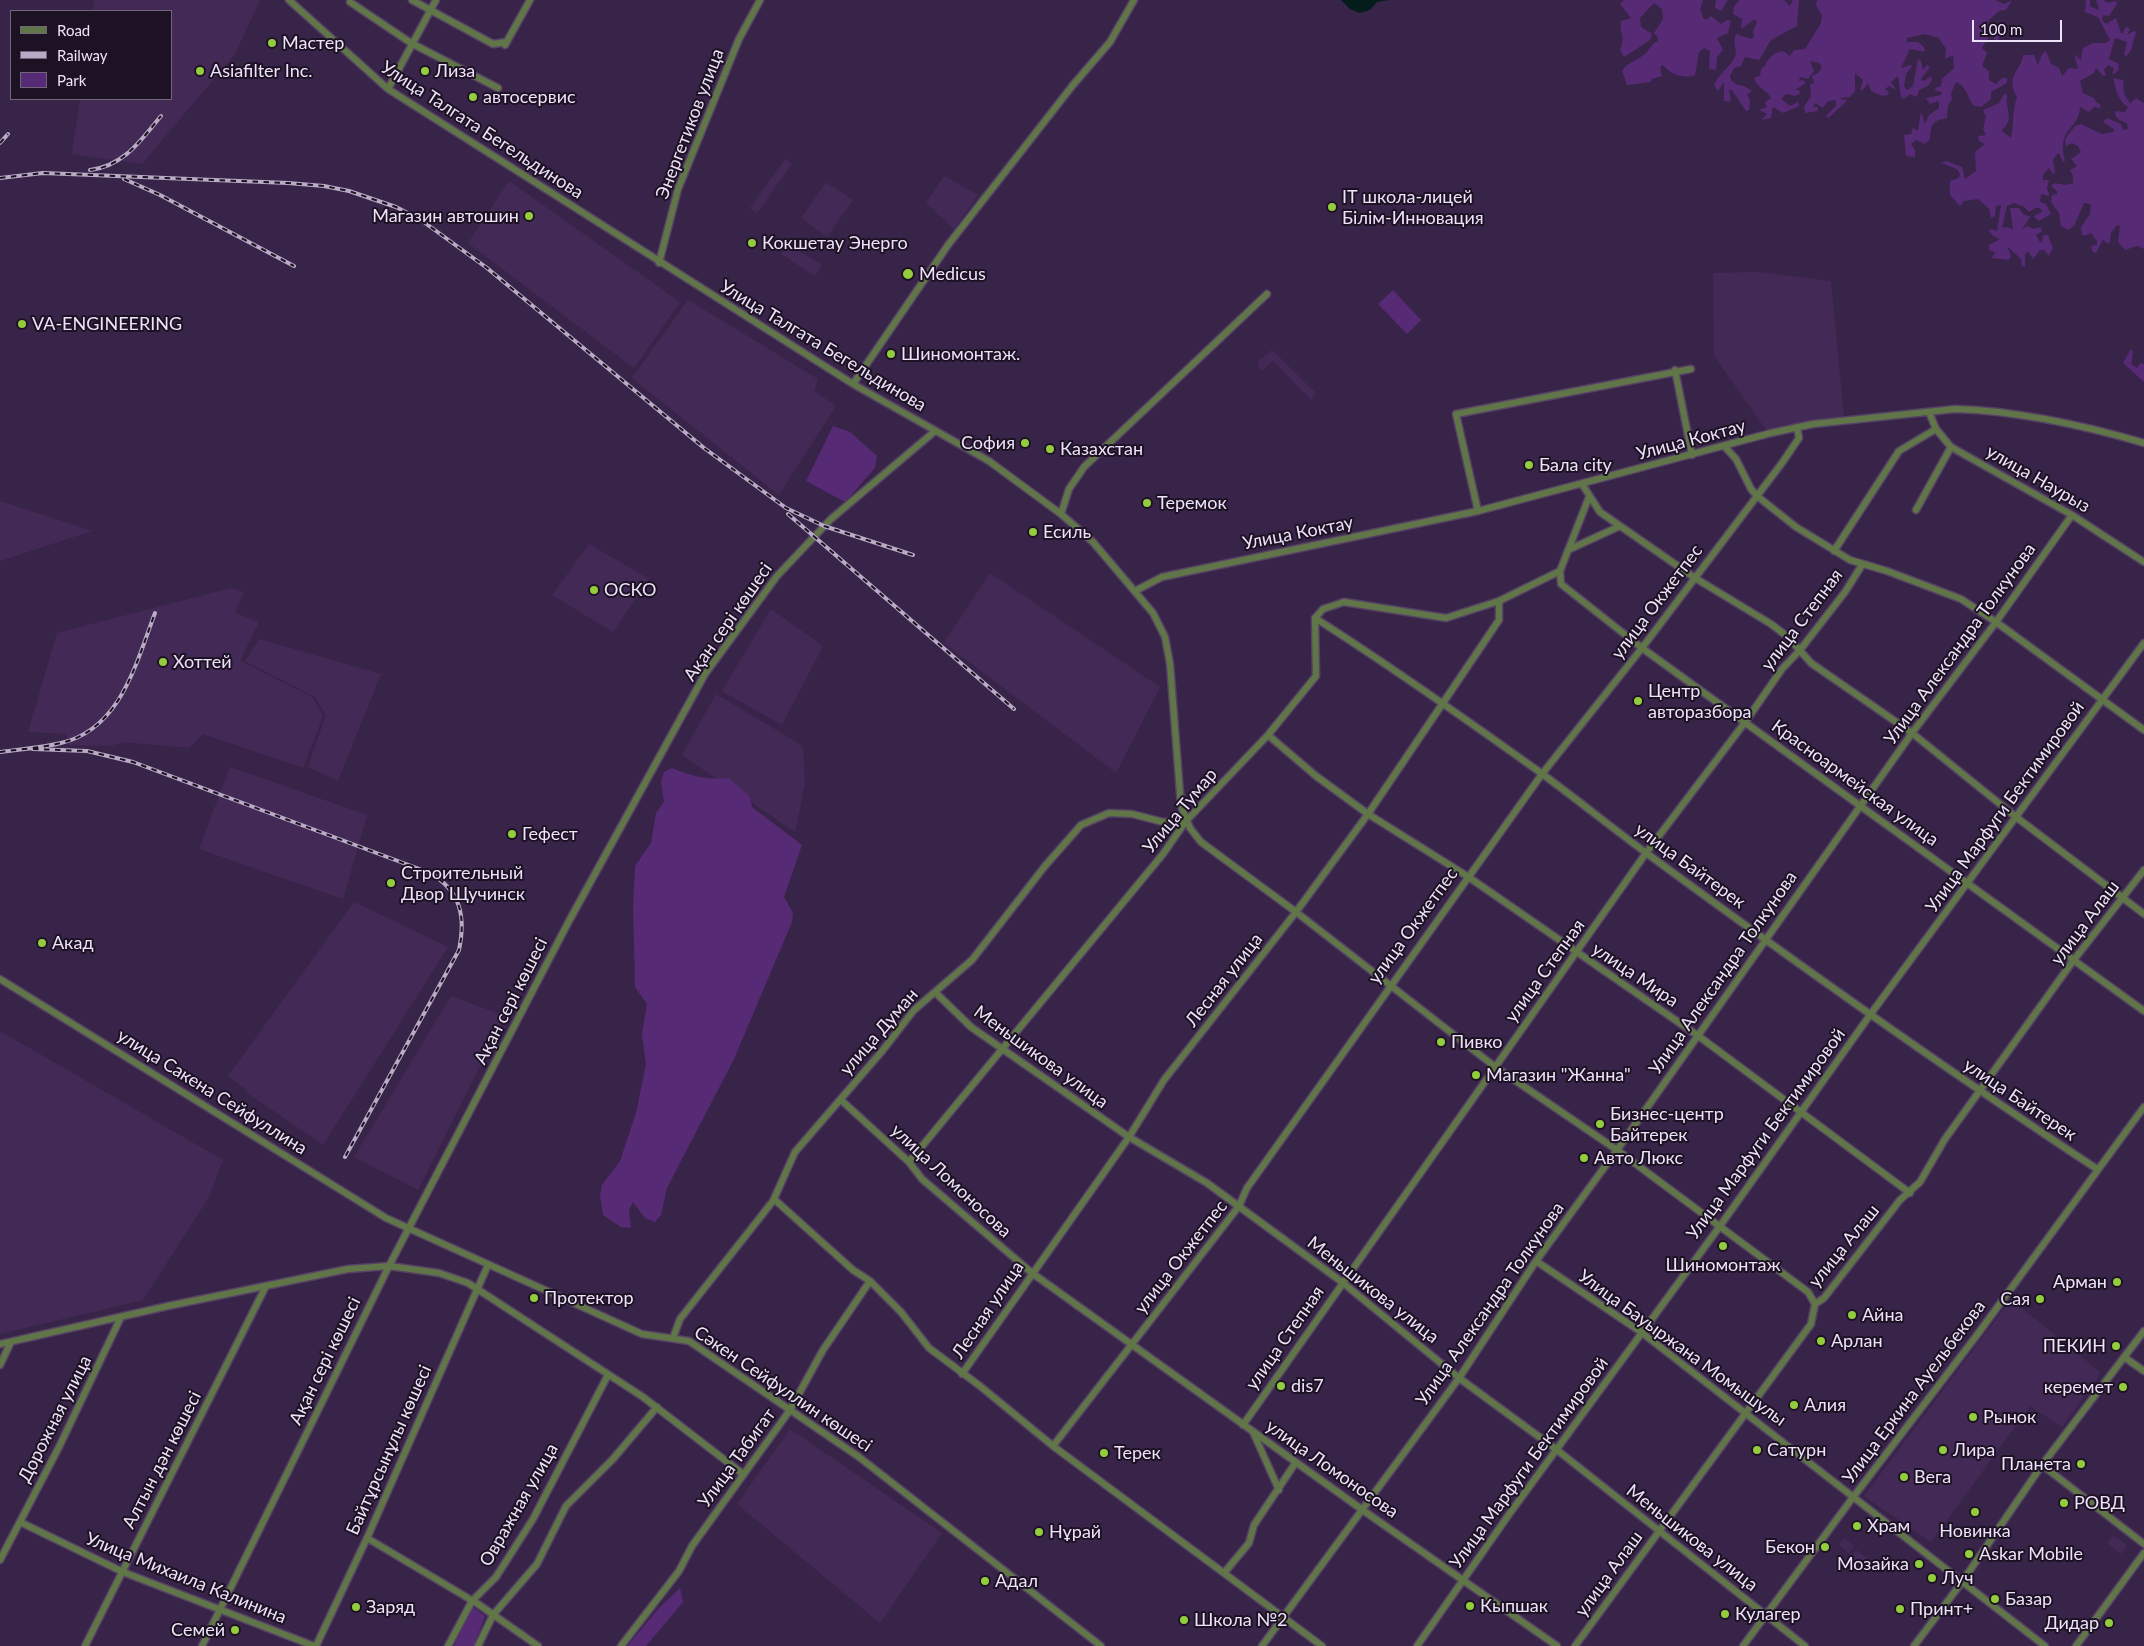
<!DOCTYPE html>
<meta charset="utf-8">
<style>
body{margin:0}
#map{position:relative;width:2144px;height:1646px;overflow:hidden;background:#392449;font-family:Lato,sans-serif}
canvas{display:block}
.legend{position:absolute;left:10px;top:10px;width:162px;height:90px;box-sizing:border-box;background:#1c1223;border:1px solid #706579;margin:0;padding:6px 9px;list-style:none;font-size:15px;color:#eee2fa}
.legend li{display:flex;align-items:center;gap:10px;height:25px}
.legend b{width:25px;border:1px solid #706579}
.scale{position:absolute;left:1972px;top:20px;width:90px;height:22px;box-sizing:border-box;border:2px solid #eee2fa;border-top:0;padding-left:6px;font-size:15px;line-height:18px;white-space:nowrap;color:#eee2fa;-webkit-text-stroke:4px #1c1223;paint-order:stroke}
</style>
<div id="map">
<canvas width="2144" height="1646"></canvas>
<ul class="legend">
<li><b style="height:6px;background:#617648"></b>Road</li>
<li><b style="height:6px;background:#b9aac6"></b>Railway</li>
<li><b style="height:14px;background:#562a74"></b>Park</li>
</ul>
<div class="scale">100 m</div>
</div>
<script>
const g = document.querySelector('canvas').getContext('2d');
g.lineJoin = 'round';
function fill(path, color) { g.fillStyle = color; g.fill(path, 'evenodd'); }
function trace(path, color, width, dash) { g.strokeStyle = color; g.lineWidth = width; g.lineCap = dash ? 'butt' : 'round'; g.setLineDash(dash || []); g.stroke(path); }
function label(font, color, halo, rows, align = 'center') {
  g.font = font + ' Lato,sans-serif'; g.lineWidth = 4; g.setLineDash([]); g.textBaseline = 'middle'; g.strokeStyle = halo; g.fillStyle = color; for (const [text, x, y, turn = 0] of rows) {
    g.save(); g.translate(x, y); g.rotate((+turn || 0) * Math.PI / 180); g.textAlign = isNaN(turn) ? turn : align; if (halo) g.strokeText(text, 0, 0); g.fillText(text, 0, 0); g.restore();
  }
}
fill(new Path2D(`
 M94,0h166l-25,54 -93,110 -70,-10 8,-55h91v-88h-78z
 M785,159l7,5 -35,49 -7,-5z
 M944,176l34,19 -24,34 -28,-26z
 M509,181l171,121 -46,66 -166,-125z
 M827,181v2l26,17 -26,37 -26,-19z
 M788,244l34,21 -7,11 -34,-22z
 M1759,272l72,9 13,136 -48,7 -29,7 -53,-75 -1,-83z
 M688,300l130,79 -4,12 22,15 -57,89 -147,-117z
 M1272,350l44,43 -5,7 -38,-39 -12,10 -4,-9z
 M0,501l92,30 -92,30z
 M589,544l60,35 -36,53 -61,-37z
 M990,573l170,114 -44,86 -172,-130z
 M231,588l13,4 -9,21 24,9 -19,39 72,36 11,19 -20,52 -100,-34 -14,14 -67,-6 -11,4 -43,-1 -2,-11 -38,-2 29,-99z
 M771,609l52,37 -41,79 -60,-34z
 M259,639l122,35 -43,107 -30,-14 18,-52 -11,-18 -70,-36z
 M716,694l87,52 2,38 -10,48 -113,-77z
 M230,767l137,48 -24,84 -144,-50z
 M354,902l94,45 -125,198 -77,-53 1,-2 -19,-14z
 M451,996l54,20 -87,174 -64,-33z
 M0,1031l223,129 -14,37 -66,103 -143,34z
 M2011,1299l90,74 -39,54 -32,-21 -99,136 -67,-46z
 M790,1429l152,104 -62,90 -143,-119z
 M2113,1535l14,10 -6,9 -14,-11z
 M1844,1538l10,8 -5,7 -10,-8z
 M1856,1550l18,13 -6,7 -17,-13z`), '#432a56');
fill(new Path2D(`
 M1624,0h79l-3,9 3,9 3,2 5,-4 10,8 6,-4 4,1 -3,12 -11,5 6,12 -6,7 -1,13 -7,-1 1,-18 -6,-3 -5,4 -4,23c-12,4 -24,0 -32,-10l-3,2 2,9 -10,3 -1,3 -24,3 -5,-14c6,-10 17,-11 24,-18 5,-5 5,-9 12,-12v-3l-4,-5 9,-14 -1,-10 -8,-6 -14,15 1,9 11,7 -2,6 -26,17 -4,-7c6,-17 -1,-15 1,-29l10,-3 -11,-14z
 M1716,0h12l-7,11 -6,-3z
 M1739,0h45l6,6 3,-6h6l-2,26 -26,14 -12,20 -14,-3 -4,9 -7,2 -4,8 1,4 6,5 7,1 8,5 -5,3 3,6 -1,10 -3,1 -14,-21h-3l2,12 -7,-1v-19l-6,9 -4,-6c5,-12 18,-20 21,-28 3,-7 -3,-12 1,-23l15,5 3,-2 -1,-6 4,-9 -2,-3 -14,10 1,-10 -9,-5 1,-7z
 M1817,0h178l9,4 8,-4 -6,10 -7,1 -11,10 2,9 9,2v7l-4,2 -2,-6h-3l-8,13 5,5 -5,13 7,5v9l7,4 6,-6h5v5l-16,9v7l-10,8 -7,-1c-6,-7 -8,-21 -18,-24l-5,11 1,6 -4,6 -1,13c-16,3 -16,7 -17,21l-5,5 -9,-4 -5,4 4,6v7l-9,-1 -2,-21 7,-1 2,-7 4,4 1,-1 3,-18 4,12 4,-9 10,-7v-7l-9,3 -4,-6 15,-3 1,-3 -6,-1 -1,-3 6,-2 1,-7 12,-11 -1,-13 -8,4 1,-10 -7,-11 -14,-4 -18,4v4h11l6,5 1,5 -15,-3 -9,19 9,-3 2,1 -6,8 -2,12 3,4 6,-4 5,-27 3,2 2,9 4,-5 3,2 -9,12 3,2 7,-5c3,8 -5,11 -12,14l-2,7 -7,-3 -6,5 -3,-2 -3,-21 -7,6 5,8 -7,-4 -4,3 4,4 -1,2 -6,1 -11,-5 -3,-8 -6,8 -2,-2 3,-9 -8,-7v18l-5,6 -9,1 -1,1 7,1 -1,2 -18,16 -2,-2 10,-10v-5l-2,-1 -7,2 -4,6 -8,-5 -2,4h5v4l-13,2 -1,-6 7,-11 -1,-12 4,-1 -2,-7 6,-3 4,-6 -3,-4 -9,-2 4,10 -6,8 -8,-2 -1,4 4,-1 3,3 -11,7h4l1,4 -5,2 -9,-2 -5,5 9,7 8,-4 1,4 -16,7 -10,-6 -2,11 -9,2 5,-6 -8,-4 8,-3 -2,-5 6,-4c-4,-8 -15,-11 -17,-20l6,-2 1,-7 4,-3c3,-8 9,-14 18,-15l7,5 4,-6 11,-1 16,-26 1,-7 -6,-11z
 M2086,0h4v6l8,4 1,-2 -3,-8h8l4,3 8,-2 1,3 -8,12 -6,-1 -1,5 4,4 10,-6 5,15h2l3,-6 4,2 -3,6 7,-4 2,1 -5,18 -4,6 -3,-1 3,-13 -12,-4 -6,21 10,5 -1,7 -6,4 2,-7 -6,-3 -4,5 2,5 -3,1 -7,-8 -2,5 -14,8 3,12 11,5 2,4 4,2 1,4 -7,-1 -5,5 -9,-5c-1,24 -24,19 -15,54l-2,1 -4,-9 -2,1 -4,6 2,13 -2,1 -4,-6 -6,7v5h6l-2,8 2,6v2l-8,-2 -1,8 6,2 5,10 -12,7 -5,-5 8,-4 -2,-4h-5l-6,4 -5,-5 -10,-4 -7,3 -5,22 6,-1 5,3 -3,-22h9l4,6 7,3 -8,12 6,-3 5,3 8,-2 1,4 -6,4 4,7h2l1,-7h5l5,13 -4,8 -5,-6h-4l-7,9 -5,-8 -3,3v13l-3,-1 -1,-7 -14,-13 4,10 -2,4 -17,-2 3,-6 -6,-2v-5l11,-6 -8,-4 -3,-4 2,-2 6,2 4,-26 -5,1 -1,10 -4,2 -2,-9 -11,-10 -14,2 -4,5 -10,-11v-14l9,-3 1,-4 -3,-5 -16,-6 5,-2 16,6 3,12 11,-8 -1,-19 10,-8 -6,-3 -1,-5 8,-1 -3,-6 3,-12 -3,-7 16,-7 6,-10 2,2c-2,10 5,22 0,29 -1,3 -4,4 -5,7l9,7c3,-14 1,-27 6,-41 -13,-20 5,-28 6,-42h11l4,10 4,-11 4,-3 5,13 8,4 3,8 7,-8 9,1 -4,-15 7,6 2,-12 10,-5h13l4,-3 -12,-23 -13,-5z
 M2113,78l10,2 1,13 6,11 6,-6 8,5v146l-7,-3 -12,4 -7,-8 2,-16 -3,-1 -6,8 -1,9 -3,2 -4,-5 -7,14 -3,-1 -2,-6 6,-1v-4l-6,-8 -7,3 -2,-2 -1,-7 9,-13 1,-10 -7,-1 -10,23 -6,4 -7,-4 -2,-13 -8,-11 1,-7 5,-1v-3l-6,-5 3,-3 12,2 7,-2v-7l-3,-6 7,-4 -6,-7 10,-7 -3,-6 -6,-3 -6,3 -1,-7 10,-13 6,-2 21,10 12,-2v-3l-11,-7 4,-4 14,6 2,6 5,-1 -1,-6c-7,-3 -12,-3 -12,-12l10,1 3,-5c-10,-6 -12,-17 -15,-29z
 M1393,290l28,30 -14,14 -29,-30z
 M2131,349l2,3 -2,12 6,4 4,-5 3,1v18l-21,-19z
 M833,426l17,6 27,24 -2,12 -30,34 -39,-21z
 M672,768c18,8 36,12 56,10l21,18 3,11 50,38 -18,52 9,16 -1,9 -58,137 -67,129 -6,27 -6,7 -10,-4 -12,-16 -4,8 2,18 -10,-1 -18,-12 -3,-20 2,-10 18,-24 16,-48 10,-49 -4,-30 5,-30 -12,-17 -2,-81 2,-40 16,-23 5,-30 8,-11 -3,-21 3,-9z
 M680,1588l3,14 -37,44h-19l32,-38z
 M473,1607l12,9 -11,30h-20z`), '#562a74');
fill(new Path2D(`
 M1341,0h48l-12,2 -7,8 -10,3 -10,-4z`), '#041d1c');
const minor = new Path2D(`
 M289,0l99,89 465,295 136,77 72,53 32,28 60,71 12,24 5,27 11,142 9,22 11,14 95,70 198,154 123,84 191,142 7,12 -4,20 -236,322
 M412,0l81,44 13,-2
 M350,2l61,41 87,45
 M505,45l25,-45
 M388,89l48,-89
 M659,263l19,-74 61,-150 21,-39
 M1675,370l17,85
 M853,384l95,-139 125,-160 37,-43 24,-42
 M1929,412l7,17 15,18 121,68 72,47
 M1725,447l11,12 15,30 6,7 39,31 54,33 37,11 74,28 35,23 148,108
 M1582,484l18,28 95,66 76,46 17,13 23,26 101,70 104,84 128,97
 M1916,510l35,-63
 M1478,511l-22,-97 235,-45
 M1061,514l8,-25 15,-22 183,-173
 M1568,550l52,-24
 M1834,551l65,-100 37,-22
 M1560,571l1,13 81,64 502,363
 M1135,591l27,-14 316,-66 293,-78 42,-9 142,-15c63,2 128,16 189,34
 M1315,618c77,49 152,102 226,155 37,27 71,55 108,82 147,108 296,214 448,314
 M1268,735l48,41 52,38 99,62 230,159 213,158
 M0,979l386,239 256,116 47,7 170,116 242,189
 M935,992l36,35 158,110 78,46 135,99 117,96 98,72 248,196
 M841,1100l68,62 13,17 110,94 332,238 193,135
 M909,1162l254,-308 23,-33 82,-86 48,-59 -1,-58 8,-9 21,-7 102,16 53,-17 61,-30 29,-74
 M774,1199l79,71 17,11 31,31 28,36 51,38 73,60 269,200
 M1536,1261l105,71 404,314
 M1815,1304l9,-6 76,-98 20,-18 25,-43 128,-178 71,-91
 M673,1338l7,-19 93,-118 22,-49 88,-102 31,-40 58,-50 73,-94 36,-41 28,-12 23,1 31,8 23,-1
 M0,1344l168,-38 180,-37 41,-3 50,7 29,10 175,114 100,77
 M2124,1357l20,14
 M0,1365l11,-23
 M962,1374l167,-237 35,-57 132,-168 72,-98 131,-194v-19
 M1243,1425l403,-572 100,-132 36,-52 18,-19 45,-58 17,-27
 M1253,1432l26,58
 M1053,1446l186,-240 8,-18 295,-414 100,-126 140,-185 17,-25 -2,-11
 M2042,1465l102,79
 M20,1522l103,50 191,74
 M367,1538l111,66 60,42
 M0,1560l59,-113 62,-130
 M1224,1573l25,-30 5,-18 42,-63
 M85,1646l180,-358
 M202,1646l187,-380 180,-345 136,-247 72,-98 54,-57 104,-88
 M316,1646l51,-108 121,-273
 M448,1646l24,-45 24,-24 37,-58 75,-144
 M478,1646l15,-31 44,-51 29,-58 47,-47 44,-52
 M621,1646l58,-75 13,-25 98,-136 33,-60 47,-69
 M1262,1646l197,-268 77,-117 81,-111 295,-417 84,-111 76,-107
 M1417,1646l93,-133 210,-287 150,-211 274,-372
 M1743,1646l111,-150 123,-161 167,-228
 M1914,1646l48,-64 80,-117 102,-134
 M2076,1646l68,-93`);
trace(minor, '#564265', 9);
trace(minor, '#617648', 6);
const rail = new Path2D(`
 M0,143l8,-9
 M90,170c34,-4 51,-30 71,-54
 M0,178l43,-5 245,10 36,3 25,5 47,16 25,13 66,48 217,180 82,60 38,18 89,29
 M124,179l36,16 134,71
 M788,514l226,195
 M33,749l54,2 46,11 297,111c31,18 36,44 29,77l-114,207
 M0,752c20,-3 41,-4 61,-9 60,-14 75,-80 94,-130`);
trace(rail, '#b9aac6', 4);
trace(rail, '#1c1223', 2, [5.5]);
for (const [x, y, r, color] of [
 [272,43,5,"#93cc3d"],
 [200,71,5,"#93cc3d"],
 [425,71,5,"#93cc3d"],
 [473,97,5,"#93cc3d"],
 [1332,207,5,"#93cc3d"],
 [529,216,5,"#93cc3d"],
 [752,243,5,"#93cc3d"],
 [908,274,6,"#93cc3d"],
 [22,324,5,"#93cc3d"],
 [891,354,5,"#93cc3d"],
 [1025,443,5,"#93cc3d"],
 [1050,449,5,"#93cc3d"],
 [1529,465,5,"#93cc3d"],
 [1147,503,5,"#93cc3d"],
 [1033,532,5,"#93cc3d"],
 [594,590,5,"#93cc3d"],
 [163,662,5,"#93cc3d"],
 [1638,701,5,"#93cc3d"],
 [512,834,5,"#93cc3d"],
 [391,883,5,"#93cc3d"],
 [42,943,5,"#93cc3d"],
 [1441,1042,5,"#93cc3d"],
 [1476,1075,5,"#93cc3d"],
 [1600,1124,5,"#93cc3d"],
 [1584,1158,5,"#93cc3d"],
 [1723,1246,5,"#93cc3d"],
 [2117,1282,5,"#93cc3d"],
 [534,1298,5,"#93cc3d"],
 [2040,1299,5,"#93cc3d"],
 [1852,1315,5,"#93cc3d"],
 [1821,1341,5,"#93cc3d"],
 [2116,1346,5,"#93cc3d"],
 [1281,1386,5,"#93cc3d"],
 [2123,1387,5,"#93cc3d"],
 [1794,1405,5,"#93cc3d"],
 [1973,1417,5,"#93cc3d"],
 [1757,1450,5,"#93cc3d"],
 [1943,1450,5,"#93cc3d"],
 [1104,1453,5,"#93cc3d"],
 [2081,1464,5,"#93cc3d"],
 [1904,1477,5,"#93cc3d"],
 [2064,1503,5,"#93cc3d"],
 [1975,1512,5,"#93cc3d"],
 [1857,1526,5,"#93cc3d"],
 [1039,1532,5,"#93cc3d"],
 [1825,1547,5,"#93cc3d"],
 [1969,1554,5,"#93cc3d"],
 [1919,1564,5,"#93cc3d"],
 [1932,1578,5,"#93cc3d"],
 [985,1581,5,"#93cc3d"],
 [1995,1599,5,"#93cc3d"],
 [1470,1606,5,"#93cc3d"],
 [356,1607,5,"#93cc3d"],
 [1900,1609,5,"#93cc3d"],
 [1725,1614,5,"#93cc3d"],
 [1184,1620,5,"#93cc3d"],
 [2109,1623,5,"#93cc3d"],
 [235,1630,5,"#93cc3d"]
]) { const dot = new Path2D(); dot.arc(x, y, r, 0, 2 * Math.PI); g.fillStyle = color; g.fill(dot); trace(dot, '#1c1223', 2); }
label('18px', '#eee2fa', '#1c1223', [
 ["Мастер",282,43],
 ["Asiafilter Inc.",210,71],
 ["Лиза",435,71],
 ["автосервис",483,97],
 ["IT школа-лицей",1342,197],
 ["Білім-Инновация",1342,218],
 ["Магазин автошин",519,216,"right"],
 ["Кокшетау Энерго",762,243],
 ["Medicus",919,274],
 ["VA-ENGINEERING",32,324],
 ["Шиномонтаж.",901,354],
 ["София",1015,443,"right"],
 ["Казахстан",1060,449],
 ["Бала city",1539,465],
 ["Теремок",1157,503],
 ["Есиль",1043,532],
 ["ОСКО",604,590],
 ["Хоттей",173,662],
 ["Центр",1648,691],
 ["авторазбора",1648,712],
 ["Гефест",522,834],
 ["Строительный",401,873],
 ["Двор Щучинск",401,894],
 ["Акад",52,943],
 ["Пивко",1451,1042],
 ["Магазин \"Жанна\"",1486,1075],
 ["Бизнес-центр",1610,1114],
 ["Байтерек",1610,1135],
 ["Авто Люкс",1594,1158],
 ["Шиномонтаж",1723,1265,"center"],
 ["Арман",2107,1282,"right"],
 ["Протектор",544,1298],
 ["Сая",2030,1299,"right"],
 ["Айна",1862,1315],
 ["Арлан",1831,1341],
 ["ПЕКИН",2106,1346,"right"],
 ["dis7",1291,1386],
 ["керемет",2113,1387,"right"],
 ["Алия",1804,1405],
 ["Рынок",1983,1417],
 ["Сатурн",1767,1450],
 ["Лира",1953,1450],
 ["Терек",1114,1453],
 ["Планета",2071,1464,"right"],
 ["Вега",1914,1477],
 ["РОВД",2074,1503],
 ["Храм",1867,1526],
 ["Новинка",1975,1531,"center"],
 ["Нұрай",1049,1532],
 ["Бекон",1815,1547,"right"],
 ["Askar Mobile",1979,1554],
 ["Мозайка",1909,1564,"right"],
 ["Луч",1942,1578],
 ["Адал",995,1581],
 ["Базар",2005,1599],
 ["Кыпшак",1480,1606],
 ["Заряд",366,1607],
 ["Принт+",1910,1609],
 ["Кулагер",1735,1614],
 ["Школа №2",1194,1620],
 ["Дидар",2099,1623,"right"],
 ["Семей",225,1630,"right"]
], 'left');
label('18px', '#eee2fa', '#1c1223', [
 ["Энергетиков улица",690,124,-69],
 ["Улица Талгата Бегельдинова",482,130,33],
 ["Улица Талгата Бегельдинова",823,346,31],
 ["Улица Коктау",1691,440,-15],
 ["улица Наурыз",2038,479,30],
 ["Улица Коктау",1298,533,-11],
 ["улица Окжетпес",1657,602,-53],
 ["улица Степная",1802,620,-53],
 ["Ақан сері көшесі",728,622,-55],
 ["Улица Александра Толкунова",1960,644,-54],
 ["Красноармейская улица",1855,783,36],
 ["Улица Марфуги Бектимировой",2005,807,-54],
 ["Улица Тумар",1180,811,-50],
 ["улица Байтерек",1690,866,36],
 ["улица Алаш",2085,923,-53],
 ["улица Окжетпес",1413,926,-54],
 ["улица Степная",1545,971,-54],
 ["Улица Александра Толкунова",1723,973,-55],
 ["улица Мира",1635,975,34],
 ["Лесная улица",1224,980,-52],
 ["Ақан сері көшесі",511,1001,-63],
 ["улица Думан",879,1032,-49],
 ["Меньшикова улица",1041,1057,36],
 ["улица Сакена Сейфуллина",212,1092,32],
 ["улица Байтерек",2020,1100,34],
 ["Улица Марфуги Бектимировой",1766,1134,-54],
 ["улица Ломоносова",951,1181,43],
 ["улица Алаш",1844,1246,-51],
 ["улица Окжетпес",1181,1257,-52],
 ["Меньшикова улица",1373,1290,38],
 ["Улица Александра Толкунова",1490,1304,-55],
 ["Лесная улица",988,1310,-56],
 ["улица Степная",1285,1338,-55],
 ["Улица Бауыржана Момышулы",1682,1348,36],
 ["Ақан сері көшесі",325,1361,-64],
 ["Сәкен Сейфуллин көшесі",783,1389,34],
 ["Улица Еркина Ауельбекова",1914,1392,-53],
 ["Дорожная улица",55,1419,-63],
 ["Байтұрсынұлы көшесі",389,1450,-66],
 ["Улица Табигат",737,1458,-54],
 ["Алтын дән көшесі",162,1460,-63],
 ["Улица Марфуги Бектимировой",1529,1463,-54],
 ["улица Ломоносова",1332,1469,35],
 ["Овражная улица",519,1505,-60],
 ["Меньшикова улица",1692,1538,38],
 ["улица Алаш",1609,1574,-54],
 ["Улица Михаила Калинина",186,1578,22]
]);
</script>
